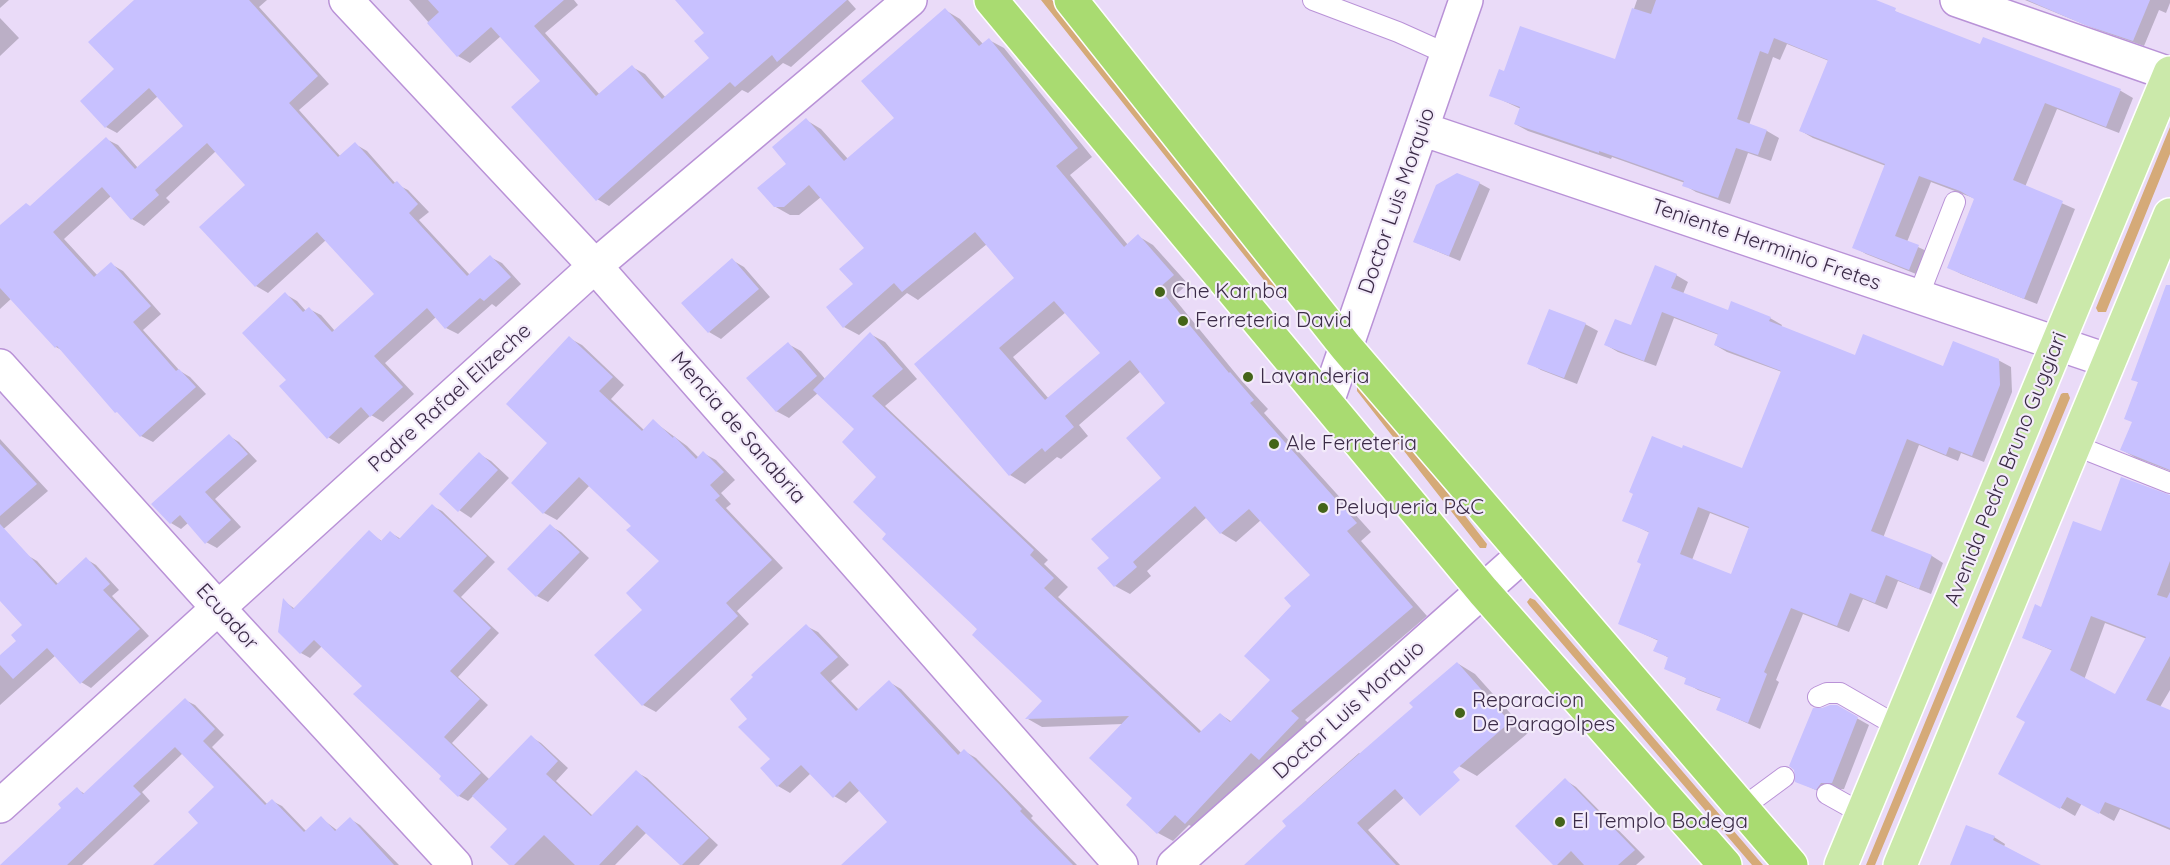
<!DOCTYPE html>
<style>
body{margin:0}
canvas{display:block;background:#eadbf8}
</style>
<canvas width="2170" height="865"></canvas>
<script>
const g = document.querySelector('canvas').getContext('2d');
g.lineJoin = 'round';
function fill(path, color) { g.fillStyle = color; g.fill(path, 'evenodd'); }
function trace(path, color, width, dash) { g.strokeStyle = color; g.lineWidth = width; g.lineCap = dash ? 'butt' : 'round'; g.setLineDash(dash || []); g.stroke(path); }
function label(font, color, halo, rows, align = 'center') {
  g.font = font + ' Quicksand,sans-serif'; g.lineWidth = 4.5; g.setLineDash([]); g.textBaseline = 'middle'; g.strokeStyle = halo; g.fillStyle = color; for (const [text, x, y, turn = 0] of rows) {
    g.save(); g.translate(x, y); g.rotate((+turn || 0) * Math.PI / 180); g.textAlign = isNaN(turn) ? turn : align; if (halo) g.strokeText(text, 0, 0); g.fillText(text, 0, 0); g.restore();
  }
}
fill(new Path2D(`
 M1041,0h11l234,293v6h-7z
 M2170,127v27l-64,158h-8l-2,-4z
 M1357,385h7l123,159 -1,4h-6l-123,-157z
 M2063,393h5l2,5 -195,467h-9l195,-471z
 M1530,598l5,2 228,265h-11l-223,-260 -2,-3z`), '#d5aa78');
fill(new Path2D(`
 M0,0h9l-9,8z
 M136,0h131l-8,7 70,77 -30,26 42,47 14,-13 12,7 29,33 12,6 21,22 -10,8 51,55 20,-18 12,6 19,21 -25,23 -4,-3 -34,30 -12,-6 -10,-11 -51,46 29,31 -31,28 -12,-7 -32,29 -11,-7 -40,-57 -3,-86 12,7 9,10 3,-2 12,6 14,16 41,-36 -50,-55 -58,53 -12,-7 -9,-101 -31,-34 -50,47 4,4 -26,24 -12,-7 -21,-23 -47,43 34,37 13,-12 12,7 38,43 -18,16 37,41 10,6 16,17 -53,48 -12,-6 -76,-84 -9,-5 -44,-49 -12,11v-82l31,-20 75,-68 12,6 20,23 47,-42 -27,-30 -41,37 -11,-6 10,-58z
 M409,0h165l4,5 -33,28 55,62 32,-28 13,7 21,24 45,-40 -5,-25 -29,-33h171l8,9 -65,58 -8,-4 -35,30 -6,-3 -133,116 -12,-7 -55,-118 -41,-45 -31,27 -12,-7z
 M1637,0h235l35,17 74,29 3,-7 137,52 12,7 -14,35 -62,-24 -32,78 50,22 -38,95 -76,-30 -13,-7 28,-68 -45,-17 -24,60 24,11 -10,23 -55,-22 -12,-7 32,-81 -73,-28 -12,-7 28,-70 -42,-17 -7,16 -7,-3 -24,68 18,6 12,7 -8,23 -23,-8 -18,51 -34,-12 -12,-7 1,-2 -73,-26 -1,2 -83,-28 -13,-7 6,-15 -30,-14 125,-34z
 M2025,0h145v3l-4,10 -7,-3 -15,36 -46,-16z
 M945,10l15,9 23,25 6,-4 15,8 88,109 -22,18 58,70 10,-9 15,9 35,39 -15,13 68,83 27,29 -4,4 107,119 -10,9 66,75 -122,104 8,7 -112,104 -12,-6 -16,16 -15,-8 -24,-35 -11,-74 -81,3 -14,-8 17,-18 -157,-167 -10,-57 -22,-48 -38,-36 -29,25 -13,-7 12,-67 13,7 25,29 44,-46 15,8 32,37 -32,27 163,154 -4,4 24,23 -10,10 144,135 18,-18 12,8 40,-42 21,-74 20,-31 -52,-55 -25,22 -15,-9 -14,-16 -60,54 4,5 -21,18 -15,-8 -4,-28 53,-80 4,-75 -27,-32 -62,54 9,11 -27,23 -4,-2 -32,27 -15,-9 -94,-111 100,-86 -29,-34 -69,56 -11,-7 -48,42 -15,-8 22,-79 -45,-51 -22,18h-9l-16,-9 32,-86 15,9 27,30 48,-40zM1066,312l36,41 -53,46 -36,-42z
 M0,18l19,20 -19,18z
 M1479,183l11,6 -30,72 -45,-19z
 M732,260l12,7 26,30 -49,42 -12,-7z
 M1676,275l12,7 -5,12 45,18 42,6 12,7 -1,2 75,30 88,11 54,-8 13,7 1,25 -28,70 -23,-9 -3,8 -39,-16 -36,93 49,18 11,7 -12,31 -33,-13 -11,28 -24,-10 -14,33 -46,-18 -27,66 3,2 -19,47 -42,-19 4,-11 -24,-9 -12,-7 2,-4 -22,-11 3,-10 -14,-8 4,-9 -39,-18 23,-59 7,-31 -26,-13 119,-50 39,-98 -55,-20 -12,-7 4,-10 -45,-17 -18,48 -38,-14 -12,-7 25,-18zM1710,513l41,16 -19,46 -40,-15z
 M2170,315v156l-34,-13 -14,-8 11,-28 7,-39 -7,-4z
 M1585,324l13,7 -21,53 -36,-14 -12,-7z
 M569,338l13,7 42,40 -13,14 33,31 9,-9 34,25 12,12 4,-5 13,7 19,20 -14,13 10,11 -5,4 57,60 -46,43 12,13 -93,88 -13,-7 1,-95 17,-49 -28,-36 -43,-40 -33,35 -13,-7 -31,-31 37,-39z
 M229,436l10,6 18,19 -42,38 26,28 -24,21 -11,-6 -18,-19 -7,6 -10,-6z
 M0,439l48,52 -48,41z
 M479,454l12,7 18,17 -38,40 -12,-8z
 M2170,496v194l-10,17 10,4v119l-50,-21 -6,12 -32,-18 -7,13 -75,-43 27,-51 26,-71 -29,-13 17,-30 60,-75zM2105,623l42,16 -32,57 -31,-16z
 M432,506l10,5 53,51 -34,35 38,36 -41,44 30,28 -36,38 38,37 41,-43 10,6 27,25 -12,13 37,35 43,-44 11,6 71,67 -19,20h-17l-35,-33 -32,33h-104l-2,-36 -35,-34 -6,6 -9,-5 -18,-17 3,-3 -80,-90 -42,-40 -12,12 -9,-5 -22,-22 5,-30 11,8 74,-77 14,10 8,-9 10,6z
 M550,526l11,6 28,26 -41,44 -11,-6z
 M27,555l10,6 22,24 27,-26 10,6 23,25 -7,6 37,40 -58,52 -10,-6 -25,-27 -56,50v-48l19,-16 5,-16 -24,-27v-18z
 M806,626l12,6 31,33 -18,16 28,29 30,-28 12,7 61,65 2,-3 12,7 57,58 -2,2 46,47h-227l39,-43 -29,-32 -14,13 -12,-7 -23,-23 -21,20 -12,-7 -16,-18 10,-9 -23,-40z
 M1457,663l18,11 53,59 -51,43 -18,-10z
 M185,700l10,5 29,30 -12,12 56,58 4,-4 10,5 25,26 14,-14 17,13 12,-12 10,6 39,40h-244l45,-42 16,-36 -33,-34 -41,39 8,9 -68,64h-79l61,-57 13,-19 8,5z
 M1837,707l32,18 -25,64 -10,1 -5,6 -33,-15z
 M1359,753l58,33 -49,44 32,35h-154l43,-39 18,-27z
 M1565,780l11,7 69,70 -9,8h-81z
 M1994,837l11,7 -1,3 34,18h-86z`), '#0003');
fill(new Path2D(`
 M134,0h115l69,76 -29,27 49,54 17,-15 38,42 4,-3 21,23 -9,9 58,63 23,-21 21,22 -27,24 -4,-3 -35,31 -18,-21 -53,48 29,31 -33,30 -9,-10 -34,32 -48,-53 7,-6 -44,-47 43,-41 18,20 6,-5 23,25 42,-38 -57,-62 -62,55 -56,-60 46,-42 -38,-42 -52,47 4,5 -28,25 -29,-33 -49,45 41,45 17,-15 40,44 -18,16 43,49 3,-2 17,18 -56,50 -23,-25 -2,1 -58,-67 -2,2 -55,-60v-63l26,-22 4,3 76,-69 29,32 48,-43 -34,-38 -44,40 -25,-27 34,-32 -26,-27z
 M428,0h136l-30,26 62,70 36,-31 30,34 47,-41 -15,-17 10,-8 -29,-33h172l-70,62 -5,-7 -37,32 -5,-5 -134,119 -85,-94 29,-26 -49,-54 -34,30 -30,-34 12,-11z
 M1656,0h220l20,8 -1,3 85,33 3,-7 138,52 -15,38 -61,-24 -32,77 50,21 -39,98 -77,-31 27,-69 -14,-8 -41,-15 -24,60 24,9 -10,25 -57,-22 33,-84 -86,-33 29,-71 -54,-22 -6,16 -8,-3 -23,68 30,11 -9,25 -22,-7 -18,50 -36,-12 2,-5 -85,-30v2l-85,-29 6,-17 -31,-11 10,-27 5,2 16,-45 95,33 17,-51 19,6z
 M2027,0h123l-17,41 -48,-16z
 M945,8l34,38 10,-8 89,110 -22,18 68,81 14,-13 36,41 -15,13 70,85 1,-1 24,28 -4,3 107,120 -10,8 66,76 -122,104 8,7 -40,42 -8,-7 -66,71 -10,-9 -18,19 -31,-29 6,-7 -43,-40 40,-42 -104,3 17,-18 -70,-66 5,-6 -95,-90 4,-5 -33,-32 23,-25 -34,-35 12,-13 -41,-39 57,-58 33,37 -31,27 162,154 -4,5 24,23 -10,10 155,145 21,-20 10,9 40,-42 -26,-24 47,-50 -7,-8 26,-23 -61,-66 -29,25 -25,-28 -62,56 4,5 -23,20 -17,-19 12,-10 -18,-19 70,-61 -35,-40 39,-35 -35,-43 -65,56 9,11 -29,25 -3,-4 -33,28 -95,-112 100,-86 -39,-46 -73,60 -8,-9 -51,45 -17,-21 27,-23 -14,-15 25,-21 -55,-63 -25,22h-10l-17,-19 29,-24 -14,-17 34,-29 38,43 50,-43 -33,-37zM1054,301l46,52 -55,47 -46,-52z
 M1457,173l23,9 -31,74 -36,-14 23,-57z
 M732,258l27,31 -51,44 -27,-30z
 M1655,265l22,9 -6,14 57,22 3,-9 40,16 -2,4 86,34 8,-21 80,32 10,-25 46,18 1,26 -28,71 -23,-9 -3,8 -39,-16 -36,92 61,24 -13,34 -33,-14 -11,28 -25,-10 -13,33 -46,-18 -27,64 3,2 -19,49 -32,-13 5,-12 -37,-14 2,-6 -22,-9 4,-12 -15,-6 5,-11 -40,-16 23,-60 -4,-2 12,-30 -27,-11 11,-27 -4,-2 23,-56 30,12 1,-3 59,23 39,-97 -67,-26 4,-11 -56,-22 -18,49 -40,-16 11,-26 16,6zM1698,507l51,20 -18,47 -51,-20z
 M2166,285h4v185l-50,-20 12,-28 -8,-3 14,-37 -7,-2z
 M1549,309l37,14 -22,55 -37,-14z
 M569,336l44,41 -14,14 43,40 11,-12 20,19 1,-2 22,23 7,-8 21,21 -14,13 10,11 -5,4 57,60 -46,43 12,13 -96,90 -48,-51 48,-45 -16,-17 33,-32 -33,-31 5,-4 -52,-49 -36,37 -32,-31 36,-40 -41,-39z
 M788,342l29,34 -41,36 -30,-34z
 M229,434l19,20 -43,38 26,28 -26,24 -25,-29 -10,9 -19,-20z
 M0,444l37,40 -37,32z
 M479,452l19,18 -40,42 -19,-18z
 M2121,477l49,18v66l-13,34 10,3 3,-6v64l-24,44 24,10v118l-65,-26 -6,12 -32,-17 -7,12 -62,-35 27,-52 -9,-5 36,-67 -30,-12 13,-34 6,3 32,-86 28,10zM2091,616l55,21 -31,57 -45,-24z
 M432,504l55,52 -34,35 38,37 -41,43 30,28 -36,38 37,36 -23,24 -19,-18 2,-3 -88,-82 9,-8 -48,-46 -14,14 -22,-22 5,-34 10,11 76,-79 12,11 9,-10 9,8z
 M0,524l56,61 30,-28 24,27 -7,6 37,39 -60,55 -33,-36 -34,31 -13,-14v-10l16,-14 -5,-6 11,-10 -22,-24z
 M550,524l30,28 -44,45 -29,-28z
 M806,624l32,33 -18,16 36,38 33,-31 69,75 6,-6 36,36 22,24 -2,2 53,54h-232l46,-43 -37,-41 -17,17 -32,-33 -24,22 -17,-19 10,-9 -32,-32 9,-8 -17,-20 23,-22 -2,-2z
 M1457,662l53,60 -57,50 7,8 -40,36 -25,-27 -38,34 39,42h-152l42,-39 -4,-5 131,-114 -4,-4z
 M185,698l30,31 -12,12 62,64 7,-6 32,33 17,-16 14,15 15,-14 44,48h-241l45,-42 -10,-11 26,-25 -39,-40 -42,39 8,8 -74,71h-67l61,-57 -3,-4 19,-17 6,7z
 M1830,705h7l21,12 -26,66h-11l-5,7 -21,-8 -1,-12 -5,-4 24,-58h9z
 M531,735l27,26 -12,13 45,42 45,-46 73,68 -27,27h-2l-43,-40 -38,40h-24l-31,-30 -30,30h-5l-19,-18 17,-18 -35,-33z
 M1565,778l70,72 -17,15h-34l-13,-14 -14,14h-4l-38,-39z
 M1966,825l29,11 -2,4 48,25h-91z`), '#c8c1ff');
const lane = new Path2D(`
 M1313,0l85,32 49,22
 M1918,297l37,-95
 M2074,445l96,38
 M1818,697l9,-4h13l59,34
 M1827,794l34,19
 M1742,808l42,-31`);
const street = new Path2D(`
 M346,0l249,266 526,599
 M1957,0l213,74
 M1422,129l687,232
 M0,366l219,243 236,256
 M1327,402l139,-402
 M0,806l595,-540 315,-266
 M1174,865l349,-310`);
const primary = new Path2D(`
 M1841,865l329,-792
 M1900,865l270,-650`);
const highway = new Path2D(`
 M991,0l492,591 242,274
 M1071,0l275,347 445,518`);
trace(lane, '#b992d7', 22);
trace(street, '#b992d7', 36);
trace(primary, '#fff', 36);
trace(highway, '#fff', 36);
trace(lane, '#fff', 20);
trace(street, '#fff', 33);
trace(primary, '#cbe9aa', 33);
trace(highway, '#a9db71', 33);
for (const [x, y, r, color] of [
 [1160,292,6,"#446419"],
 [1183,321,6,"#446419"],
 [1248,377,6,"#446419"],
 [1274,444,6,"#446419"],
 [1323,508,6,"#446419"],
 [1460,713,6,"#446419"],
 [1560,822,6,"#446419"]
]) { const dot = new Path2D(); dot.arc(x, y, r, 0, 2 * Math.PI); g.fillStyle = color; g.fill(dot); trace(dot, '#f3ebfa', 2); }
label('21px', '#3b2b47', '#f3ebfa', [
 ["Doctor Luis Morquio",1397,201,-71],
 ["Teniente Herminio Fretes",1766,245,19],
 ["Padre Rafael Elizeche",450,398,-42],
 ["Mencia de Sanabria",738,428,49],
 ["Avenida Pedro Bruno Guggiari",2006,469,-68],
 ["Ecuador",227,617,48],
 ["Doctor Luis Morquio",1349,710,-42]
]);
label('21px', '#3b2b47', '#f3ebfa', [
 ["Che Karnba",1172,292],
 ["Ferreteria David",1195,321],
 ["Lavanderia",1260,377],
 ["Ale Ferreteria",1286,444],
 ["Peluqueria P&C",1335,508],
 ["Reparacion",1472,701],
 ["De Paragolpes",1472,725],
 ["El Templo Bodega",1572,822]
], 'left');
</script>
